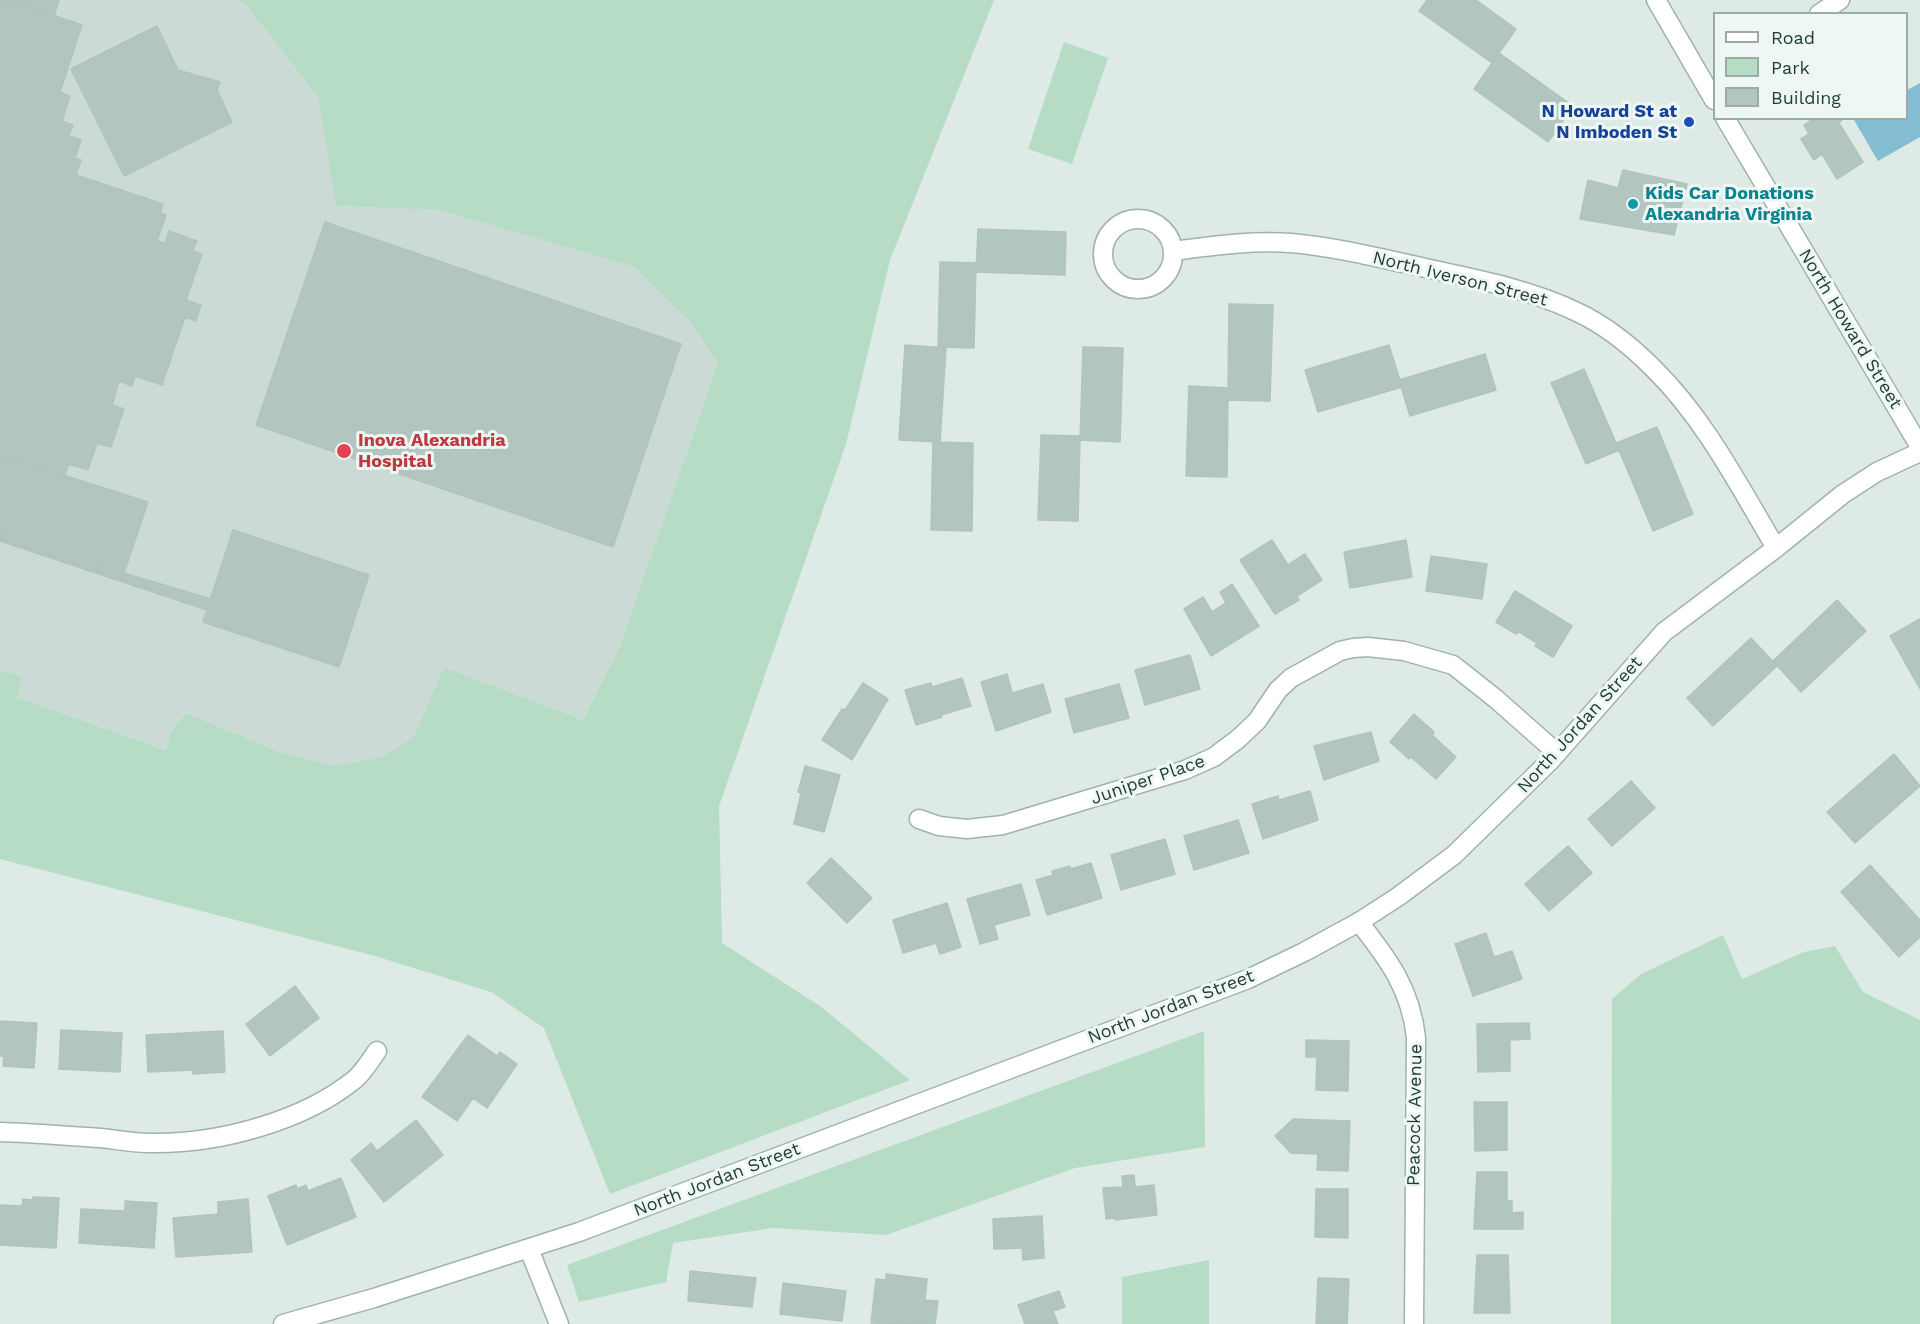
<!DOCTYPE html>
<style>
body{margin:0}
#map{position:relative;width:1920px;height:1324px;overflow:hidden;background:#deeae6;font-family:"Work Sans",sans-serif}
canvas{display:block}
.legend{position:absolute;left:1713px;top:12px;width:195px;height:108px;box-sizing:border-box;background:#eef7f4;border:2px solid #9baba8;margin:0;padding:8px 10px;list-style:none;font-size:18px;color:#1f3a36}
.legend li{display:flex;align-items:center;gap:12px;height:30px}
.legend b{width:30px;border:2px solid #9baba8}
</style>
<div id="map">
<canvas width="1920" height="1324"></canvas>
<ul class="legend">
<li><b style="height:8px;background:#fff"></b>Road</li>
<li><b style="height:16px;background:#b6dcc5"></b>Park</li>
<li><b style="height:16px;background:#b3c5bf"></b>Building</li>
</ul>
</div>
<script>
const g = document.querySelector('canvas').getContext('2d');
g.lineJoin = 'round';
function fill(path, color) { g.fillStyle = color; g.fill(path, 'evenodd'); }
function trace(path, color, width, dash) { g.strokeStyle = color; g.lineWidth = width; g.lineCap = dash ? 'butt' : 'round'; g.setLineDash(dash || []); g.stroke(path); }
function label(font, color, halo, rows, align = 'center') {
  g.font = font + ' "Work Sans",sans-serif'; g.lineWidth = 6; g.setLineDash([]); g.textBaseline = 'middle'; g.strokeStyle = halo; g.fillStyle = color; for (const [text, x, y, turn = 0] of rows) {
    g.save(); g.translate(x, y); g.rotate((+turn || 0) * Math.PI / 180); g.textAlign = isNaN(turn) ? turn : align; if (halo) g.strokeText(text, 0, 0); g.fillText(text, 0, 0); g.restore();
  }
}
fill(new Path2D(`
 M0,0h239l7,5 72,92 19,109 102,4 195,57 56,55 28,41 -100,288 -35,69 -139,-53 -29,70 -33,20 -50,9 -55,-15 -91,-38 -15,19 -4,18 -150,-53 6,-20 -23,-7z`), '#ccdad5');
fill(new Path2D(`
 M239,0h755l-104,260 -44,184 -127,362 3,137 98,63 90,74 -300,114 -66,-166 -53,-36 -116,-36 -375,-97v-189l23,7 -6,20 149,53 5,-18 15,-19 91,38 55,15 50,-9 32,-20 30,-70 139,53 35,-69 100,-288 -28,-41 -56,-55 -195,-57 -103,-4 -18,-109 -72,-92z
 M1064,42l44,16 -36,106 -44,-15z
 M1723,935l19,44 62,-27 31,-6 28,46 57,28v304h-309l1,-325 29,-25z
 M1204,1031l1,116 -130,21 -189,67 -113,-7 -100,15 -7,39 -87,20 -12,-37z
 M1209,1260v64h-87v-47z`), '#b6dcc5');
fill(new Path2D(`
 M1920,83v54l-42,24 -24,-41 52,-2 1,-28z`), '#84bdd2');
const building = new Path2D(`
 M0,0h9l73,25 -22,67 10,4 -8,25 11,4 -4,11 12,4 -6,18 6,2 -5,15 87,29 -3,9 6,2 -9,26 8,2 4,-12 28,10 -4,10 9,3 -16,46 15,5 -5,16 -11,-4 -23,68 -27,-9 -3,10 -13,-5 -7,24 12,4 -13,38 -14,-4 -9,27 -19,-6 -5,12 -64,-21z
 M9,0h50l-5,16z
 M1427,0h49l40,29 -24,34 -73,-52z
 M157,26l21,44 42,12 -3,8 15,32 -108,54 -53,-107z
 M1499,53l74,53 -25,36 -74,-53z
 M1814,118h30l-5,5 24,39 -26,17 -15,-25 -8,6 -13,-21 8,-5 -5,-9z
 M1623,170l64,14 -13,51 -94,-16 8,-39 30,8z
 M325,222l356,122 -68,203 -357,-122z
 M978,229l88,3 -1,43 -89,-3z
 M940,262l36,1 -2,85 -36,-1z
 M1229,304l44,1 -3,96 -42,-1z
 M905,345l41,3 -6,94 -41,-2z
 M1389,345l13,42 -84,25 -13,-42z
 M1083,347l40,1 -3,94 -40,-2z
 M1485,354l11,36 -86,26 -11,-36z
 M1584,369l35,81 -33,14 -35,-81z
 M1189,386l39,2 -1,89 -41,-1z
 M1657,427l36,87 -40,17 -37,-88z
 M1041,435l39,1 -2,85 -40,-1z
 M933,442l40,1 -1,88 -41,-1z
 M0,455l148,47 -24,71 -124,-42z
 M233,530l136,45 -30,92 -136,-45z
 M0,531l124,42 87,26 -4,11 -207,-69z
 M1272,540l16,25 17,-11 17,26 -25,16 2,4 -24,14 -35,-54z
 M1406,540l6,37 -62,11 -6,-36z
 M1431,556l56,8 -5,35 -56,-8z
 M1232,584l27,42 -48,30 -27,-47 19,-12 9,15 14,-9 -6,-11z
 M1515,591l57,35 -19,31 -18,-11 2,-3 -19,-12 -2,3 -20,-12z
 M1837,600l29,31 -65,61 -28,-31z
 M1920,619v70l-30,-53z
 M1751,638l26,28 -64,60 -26,-28z
 M1190,655l10,34 -55,16 -10,-35z
 M1007,674l5,19 31,-9 8,28 -55,19 -15,-49z
 M962,678l9,28 -30,9 1,2 -26,8 -11,-35 26,-7 1,4z
 M863,683l25,16 -36,61 -30,-20 20,-31 3,1z
 M1119,684l10,34 -55,15 -9,-34z
 M1414,714l20,18 -2,3 24,22 -20,22 -25,-22 -2,2 -19,-17z
 M1371,732l8,29 -55,19 -10,-34z
 M1894,754l26,32 -65,57 -28,-31z
 M805,766l35,9 -16,57 -30,-8 7,-31 -3,-1z
 M1631,781l24,27 -43,38 -24,-27z
 M1310,791l8,29 -55,19 -11,-35 26,-8 1,4z
 M1238,820l11,33 -55,17 -10,-34z
 M1165,839l10,35 -54,16 -10,-35z
 M1568,846l24,27 -43,38 -24,-27z
 M831,858l41,40 -25,25 -40,-40z
 M1091,863l11,35 -55,17 -11,-35 17,-5 -1,-4 18,-5 1,3z
 M1870,865l50,55v17l-21,20 -58,-65z
 M1021,884l9,31 -36,10 4,14 -18,5 -13,-45z
 M947,903l14,44 -21,7 -4,-11 -33,10 -10,-33z
 M1486,933l8,24 18,-6 10,28 -49,17 -18,-52z
 M295,986l24,32 -49,38 -24,-32z
 M0,1021l37,2 -3,45 -31,-2 1,-10h-4z
 M1529,1023l1,16 -20,1v31l-32,1 -1,-48z
 M61,1030l61,3 -2,39 -61,-3z
 M223,1031l2,41 -32,2v-4l-45,2 -2,-37z
 M468,1035l29,21 3,-4 17,12 -30,44 -14,-10 -16,23 -35,-24z
 M1306,1040l43,1 -1,50 -32,-1 1,-33h-11z
 M1474,1102h33v48l-32,1z
 M1293,1119l57,2 -2,50 -31,-1 1,-16 -27,-1 -16,-17z
 M416,1120l27,35 -59,47 -33,-42 20,-17 6,8z
 M1477,1172h30v29h5v12l11,-1v17h-49z
 M1134,1175l1,12 19,-2 3,30 -42,5v-2l-9,1 -3,-31 20,-1 -1,-11z
 M341,1178l15,39 -69,28 -19,-49 28,-11 1,4 9,-4 2,6z
 M1316,1189h32v49l-33,-1z
 M33,1197l26,1 -3,50 -56,-3v-40l22,1 1,-7 10,1z
 M248,1199l4,53 -76,5 -3,-39 45,-4v-12z
 M125,1201l32,2 -3,45 -75,-5 2,-34 44,2z
 M1042,1216l2,42 -21,2 -1,-12 -28,1 -1,-30z
 M1477,1255h31l2,58h-36z
 M690,1271l66,7 -4,29 -64,-6z
 M886,1274l41,5 -2,21 13,1 -3,23 -64,-1 5,-44 10,1z
 M1318,1278l31,1 -2,45h-31z
 M783,1283l63,8 -4,30 -62,-7z
 M1059,1291l6,16 -12,4 5,13h-33l-7,-19z`);
fill(building, '#b3c5bf');
trace(building, '#b0c4be', 1.5);
const minor = new Path2D(`
 M1819,14l21,-14
 M1103 254a35 35 0 1 1 70 0a35 35 0 1 1-70 0Z
 M1173,251c39,-5 78,-11 118,-8 45,4 89,15 134,25 51,11 104,21 152,44 28,13 54,34 76,56 52,51 86,118 123,180
 M919,819l20,7 28,3 36,-4 182,-55 29,-13 24,-18 19,-18 21,-31 13,-12 49,-27 13,-3 15,-1 36,4 49,14 43,34 61,54
 M1359,922c29,37 52,67 57,116l-2,286
 M0,1132c34,1 67,4 101,6 18,2 37,6 55,5 65,0 147,-22 198,-63 9,-7 16,-19 23,-29
 M529,1249l30,75`);
const tertiary = new Path2D(`
 M1656,0l58,100
 M1725,118l195,329
 M283,1324l91,-26 205,-66 669,-253 56,-27 55,-30 40,-26 55,-41 96,-94 114,-129 112,-84 67,-54 34,-22 43,-20`);
trace(minor, '#a1b2ae', 21);
trace(tertiary, '#a1b2ae', 21);
trace(minor, '#fff', 18);
trace(tertiary, '#fff', 18);
for (const [x, y, r, color] of [
 [1689,122,6,"#1a4fb4"],
 [1633,204,6,"#0f9aa8"],
 [344,451,8,"#e0444e"]
]) { const dot = new Path2D(); dot.arc(x, y, r, 0, 2 * Math.PI); g.fillStyle = color; g.fill(dot); trace(dot, '#eef7f4', 2); }
label('bold 18px', '#164399', '#eef7f4', [
 ["N Howard St at",1677,112],
 ["N Imboden St",1677,133]
], 'right');
label('bold 18px', '#0d838f', '#eef7f4', [
 ["Kids Car Donations",1645,194],
 ["Alexandria Virginia",1645,215]
], 'left');
label('18px', '#1f3a36', '#eef7f4', [
 ["North Iverson Street",1460,279,14],
 ["North Howard Street",1850,329,59],
 ["North Jordan Street",1580,725,-48],
 ["Juniper Place",1148,780,-19],
 ["North Jordan Street",1171,1007,-21],
 ["Peacock Avenue",1415,1115,-89],
 ["North Jordan Street",717,1180,-21]
]);
label('bold 18px', '#be3a42', '#eef7f4', [
 ["Inova Alexandria",358,441],
 ["Hospital",358,462]
], 'left');
</script>
